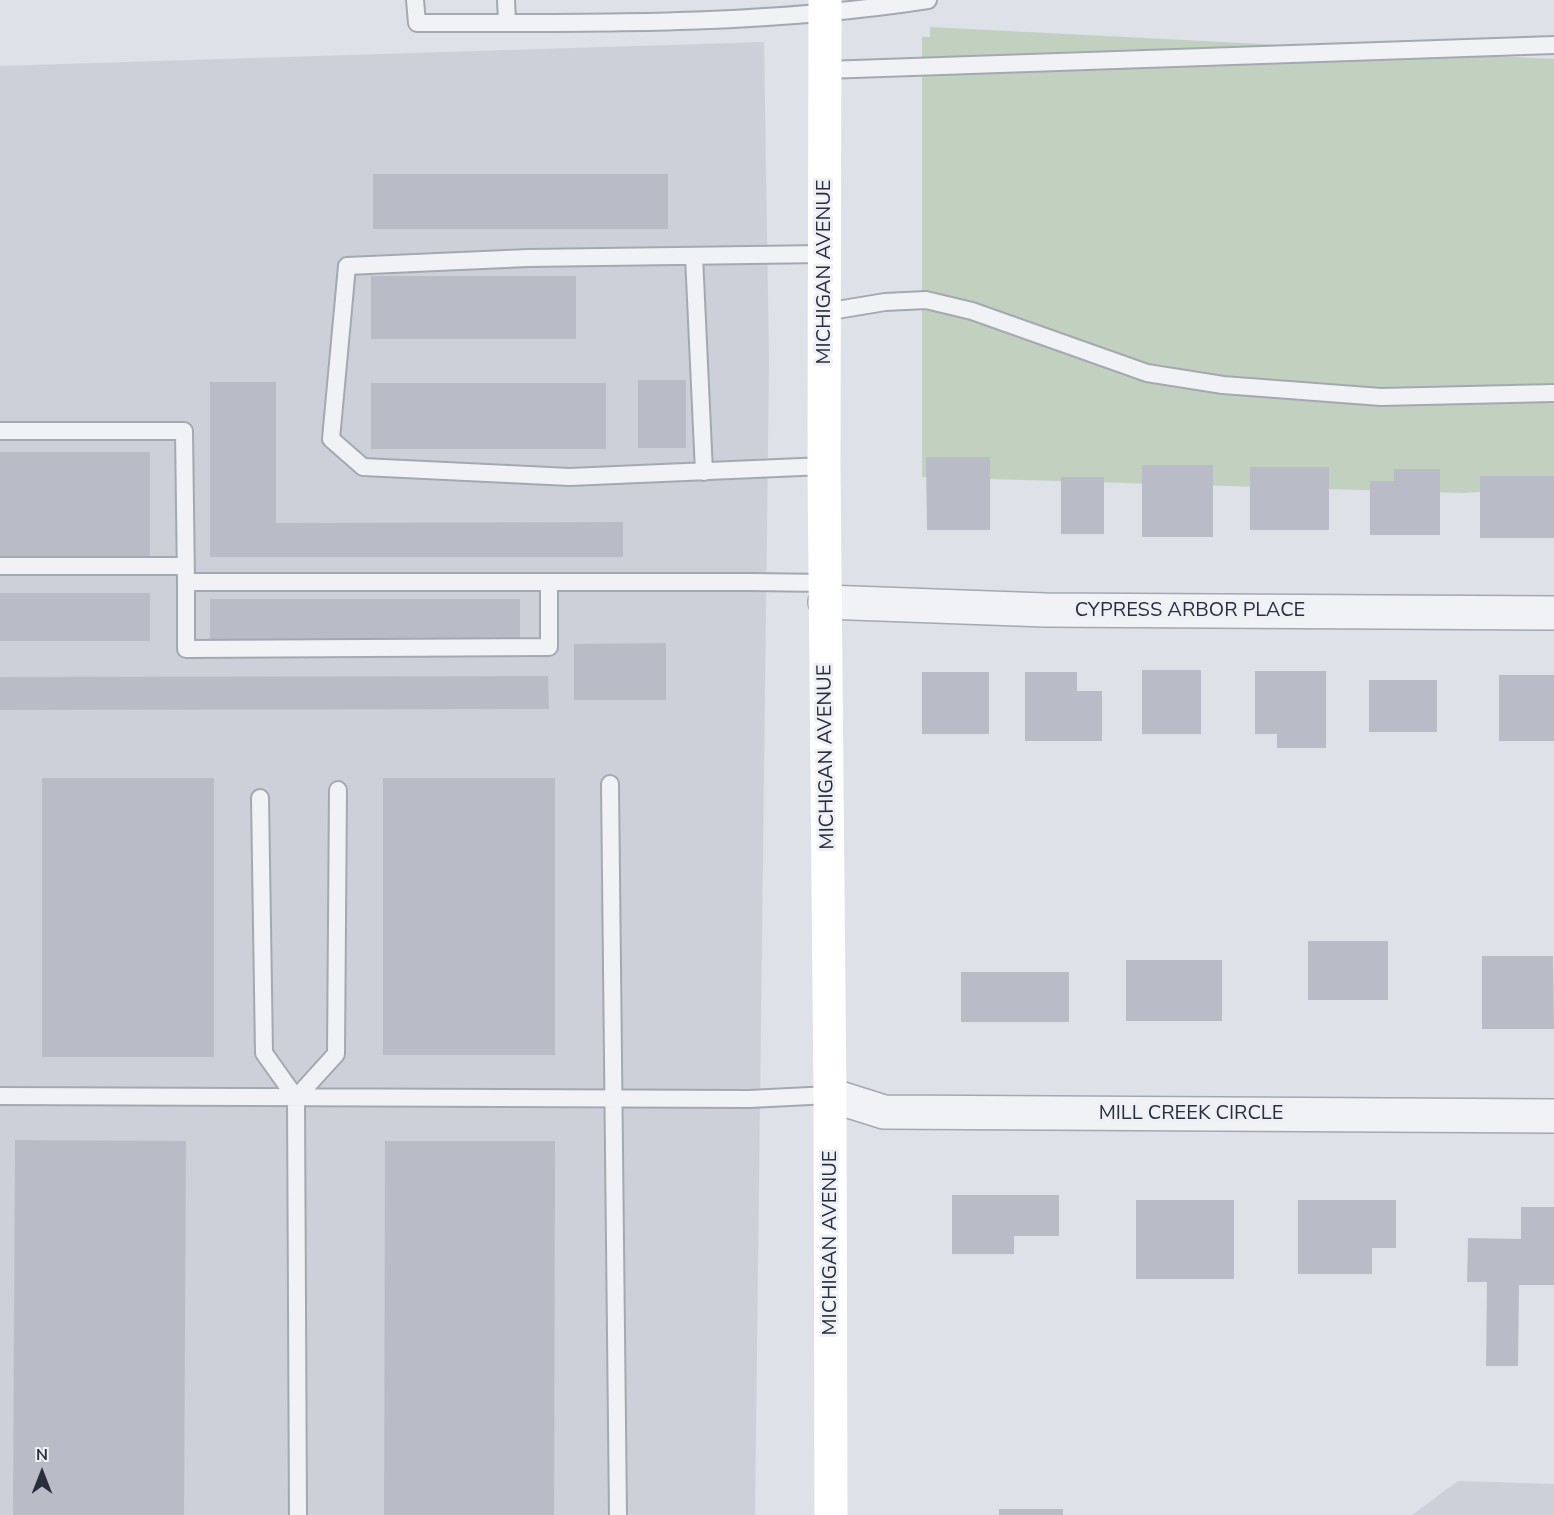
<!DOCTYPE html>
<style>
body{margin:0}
#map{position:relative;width:1554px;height:1515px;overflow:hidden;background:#dee1e7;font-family:"Nunito Sans",sans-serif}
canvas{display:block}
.north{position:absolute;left:12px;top:1443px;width:60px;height:60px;-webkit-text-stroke:4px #eef0f5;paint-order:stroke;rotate:0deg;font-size:16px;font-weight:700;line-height:24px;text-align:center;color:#292e3d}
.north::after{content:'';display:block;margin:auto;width:21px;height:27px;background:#292e3d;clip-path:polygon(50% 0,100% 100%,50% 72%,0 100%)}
</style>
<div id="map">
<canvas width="1554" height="1515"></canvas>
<div class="north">N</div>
</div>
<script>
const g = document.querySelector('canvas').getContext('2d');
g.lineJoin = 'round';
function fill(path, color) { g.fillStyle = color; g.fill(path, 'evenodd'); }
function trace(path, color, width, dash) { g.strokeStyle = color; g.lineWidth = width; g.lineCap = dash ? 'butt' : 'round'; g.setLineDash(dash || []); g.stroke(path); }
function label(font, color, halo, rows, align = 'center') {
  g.font = font + ' "Nunito Sans",sans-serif'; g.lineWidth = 6; g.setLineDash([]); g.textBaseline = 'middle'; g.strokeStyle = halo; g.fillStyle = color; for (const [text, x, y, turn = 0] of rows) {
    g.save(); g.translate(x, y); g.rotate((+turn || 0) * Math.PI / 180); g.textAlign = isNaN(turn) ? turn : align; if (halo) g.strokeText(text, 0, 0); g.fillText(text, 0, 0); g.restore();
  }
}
fill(new Path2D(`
 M764,42l5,319 -14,1154h-755v-1449z
 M1458,1481l96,3v31h-142z`), '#cdd0d9');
fill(new Path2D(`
 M930,27l624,32v428l-91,6 -541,-16v-440h8z`), '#c2d0c0');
fill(new Path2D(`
 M373,174h295v55h-295z
 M371,276h205v63h-205z
 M638,380h48v68h-48z
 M210,382h66v141l347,-1v35h-413z
 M371,383h235v66h-235z
 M0,452h150v105h-150z
 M926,457h64v73h-63z
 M1142,465h71v72h-71z
 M1250,467h79v63h-79z
 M1394,469h46v66h-70v-54h24z
 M1480,476h74v62h-74z
 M1061,477h43v57h-43z
 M0,593h150v48h-150z
 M210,599h310v42h-310z
 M666,643v57h-92v-56z
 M1142,670h59v64h-59z
 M1255,671h71v77h-49v-14h-22z
 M922,672h67v62h-67z
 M1025,672h52v19h25v50h-77z
 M1499,675h55v66h-55z
 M548,676l1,33 -549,1v-33z
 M1369,680h68v52h-68z
 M42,778h172v279h-172z
 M383,778h172v277h-172z
 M1308,941h80v59h-80z
 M1482,956h71l1,73h-72z
 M1126,960h96v61h-96z
 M961,972h108v50h-108z
 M15,1140l171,1 -2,374h-171z
 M385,1141h170l-1,374h-170z
 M952,1195h107v41h-45v18h-62z
 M1136,1200h98v79h-98z
 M1298,1200h98v48h-24v26h-74z
 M1521,1207h33v78h-35l-1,81h-32l1,-84h-20l1,-44 53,1z
 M999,1509h64v6h-64z`), '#b9bcc6');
const lane = new Path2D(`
 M415,0l2,23c171,0 342,3 511,-23
 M506,0l1,23
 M825,70l729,-25
 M694,256l10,216
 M825,312l60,-10 41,-2 46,11 175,62 76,12 158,12 173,-4
 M0,431h184l2,151
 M824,466l-254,11 -207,-10 -32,-28 16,-173 181,-8 297,-4
 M0,566h185
 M549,582v65l-363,2v-67h565l74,1
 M610,784l8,731
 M260,798l4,255 32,45 2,417
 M0,1096l749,3 81,-4
 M296,1098l40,-44 2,-264`);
const street = new Path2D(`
 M825,602l220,8 509,3
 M830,1095l54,17 670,4`);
trace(lane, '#a4a8b1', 20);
trace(street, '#a4a8b1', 36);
trace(lane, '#f1f2f5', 16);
trace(street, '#f1f2f5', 33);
trace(new Path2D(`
 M825,0l-1,466 6,629 1,420`), '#fff', 33);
label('20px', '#292e3d', '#eef0f5', [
 ["MICHIGAN AVENUE",825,272,-90],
 ["CYPRESS ARBOR PLACE",1190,611],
 ["MICHIGAN AVENUE",827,757,-91],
 ["MILL CREEK CIRCLE",1191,1114],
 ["MICHIGAN AVENUE",831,1243,-90]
]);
</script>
